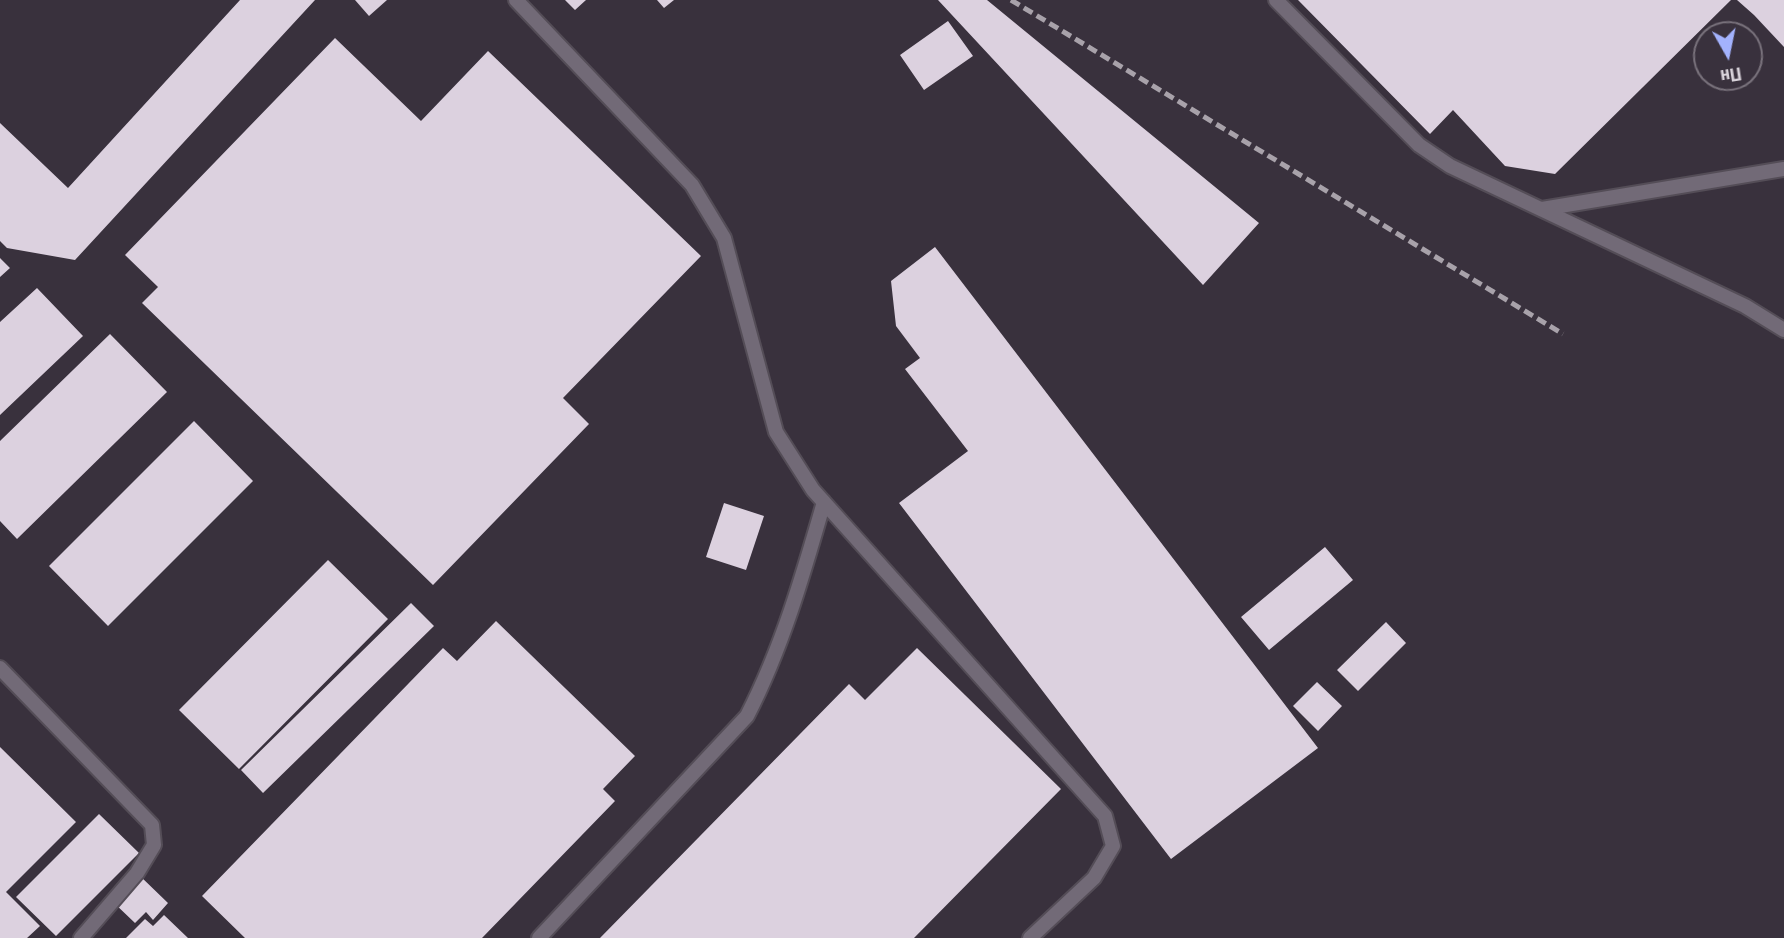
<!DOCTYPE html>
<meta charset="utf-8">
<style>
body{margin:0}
#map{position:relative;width:1784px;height:938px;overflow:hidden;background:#39313d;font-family:"Roboto Condensed",sans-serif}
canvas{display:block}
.north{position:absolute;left:1693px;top:21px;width:70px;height:70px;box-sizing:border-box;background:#39313d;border:2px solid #79727c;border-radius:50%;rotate:171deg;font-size:19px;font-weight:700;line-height:28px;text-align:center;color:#d8d3da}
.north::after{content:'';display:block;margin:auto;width:24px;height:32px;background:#a3b2fd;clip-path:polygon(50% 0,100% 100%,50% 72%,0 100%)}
</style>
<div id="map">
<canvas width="1784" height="938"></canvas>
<div class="north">Пн</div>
</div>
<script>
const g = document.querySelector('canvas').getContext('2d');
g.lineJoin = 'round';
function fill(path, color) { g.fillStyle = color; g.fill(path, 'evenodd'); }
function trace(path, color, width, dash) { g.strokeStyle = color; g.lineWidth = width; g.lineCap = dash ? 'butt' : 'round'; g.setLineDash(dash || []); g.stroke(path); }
fill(new Path2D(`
 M240,0h75l-240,260 -68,-12 -7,-7v-118l68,65z
 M355,0h32l-18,16z
 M565,0h21l-11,10z
 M657,0h17l-10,8z
 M938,0h49l272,223 -56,62z
 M1298,0h433l-176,174 -50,-8 -52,-56 -23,24z
 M1737,0h47v47l-30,-32z
 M948,21l25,35 -49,34 -24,-35z
 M335,38l86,83 67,-70 213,205 -138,142 26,26 -156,161 -291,-282 16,-16 -33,-32z
 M935,247l383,501 -147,111 -272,-356 69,-52 -63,-82 15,-11 -24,-32 -5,-45z
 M0,258l10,10 -10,9z
 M37,288l46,48 -83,79v-93z
 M110,334l57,58 -150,147 -17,-18v-80z
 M194,421l59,60 -145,145 -59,-60z
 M724,503l40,13 -18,54 -40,-13z
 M1325,547l28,33 -84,70 -28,-33z
 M328,560l60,59 -149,150 -60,-59z
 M411,603l23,23 -171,167 -22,-23z
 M496,621l139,135 -32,33 12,12 -133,137h-237l-43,-42 241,-248 14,13z
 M1386,622l20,21 -48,48 -21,-21z
 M917,648l144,141 -147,149h-314l249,-254 16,16z
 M1317,682l25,24 -24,25 -25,-25z
 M0,747l76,75 -70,70 34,34 -13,12h-27z
 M99,814l40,39 -83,83 -40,-39z
 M139,875l29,28 -15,17 -7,-8 -11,11 -22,-21z
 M164,915l24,23h-62l19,-19 8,7z`), '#dcd1df');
const service = new Path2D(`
 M516,0l176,185 32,53 52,194 37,58 292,326 8,30 -19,32 -64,60
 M1276,0l143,145 31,21 295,140 39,24
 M1542,209l242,-40
 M0,668l152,157 2,20 -17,28 -56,65
 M539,938l208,-222c35,-68 56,-141 77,-214`);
trace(service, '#544d57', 18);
trace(service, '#726a77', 14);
trace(new Path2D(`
 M1011,0l552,334`), '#a8a2aa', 5, [10, 5]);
</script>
